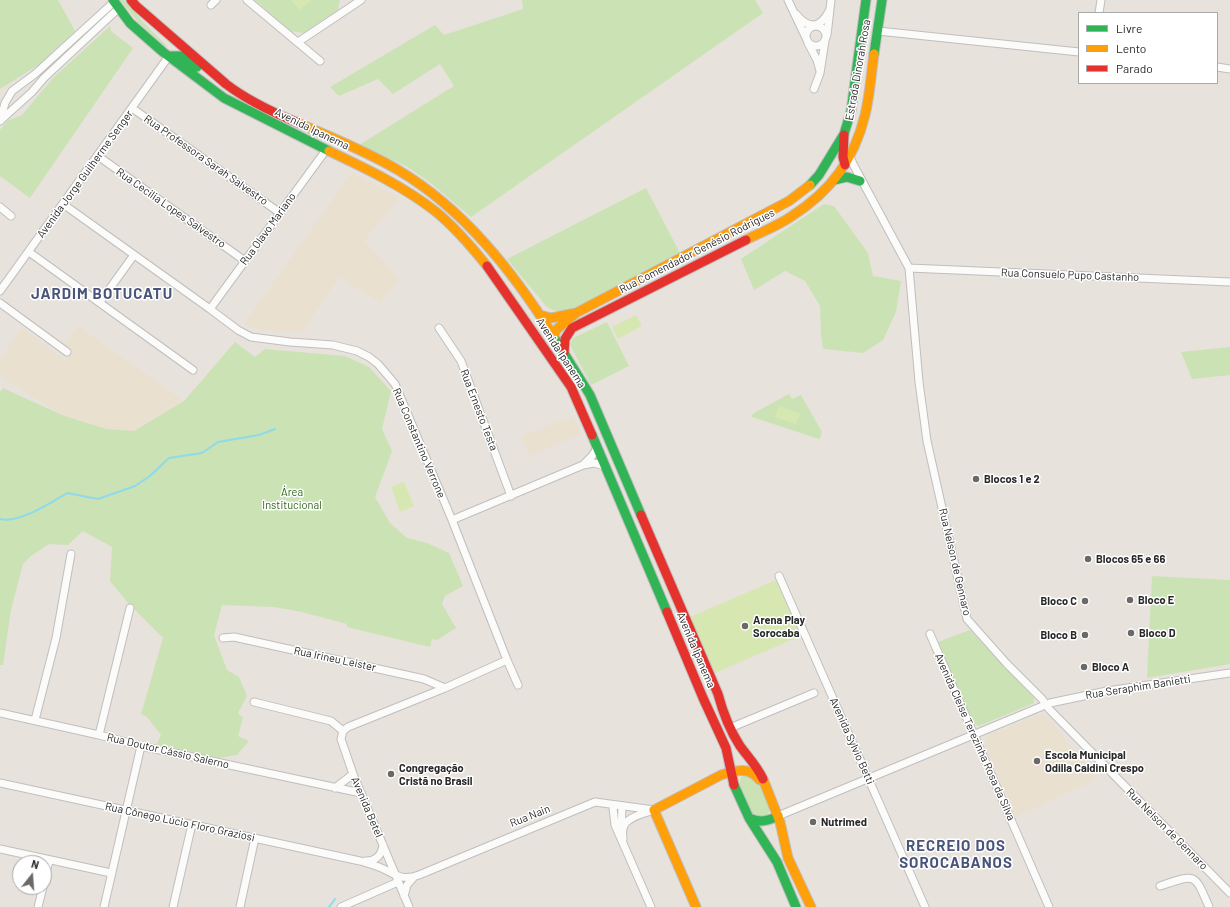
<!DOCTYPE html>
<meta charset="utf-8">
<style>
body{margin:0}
#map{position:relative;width:1230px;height:907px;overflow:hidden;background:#e7e2dc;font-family:Barlow,sans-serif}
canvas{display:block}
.legend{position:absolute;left:1078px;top:12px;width:140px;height:72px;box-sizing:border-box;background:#fff;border:1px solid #a9a9a9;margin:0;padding:5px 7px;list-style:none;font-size:12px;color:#282828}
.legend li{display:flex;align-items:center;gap:8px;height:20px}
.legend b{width:20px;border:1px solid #a9a9a9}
.north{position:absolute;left:12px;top:855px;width:40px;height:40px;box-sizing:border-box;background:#fff;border:1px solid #a9a9a9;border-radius:50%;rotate:17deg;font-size:11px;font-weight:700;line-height:16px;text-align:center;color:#282828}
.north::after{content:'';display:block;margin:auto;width:14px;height:18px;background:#6b6967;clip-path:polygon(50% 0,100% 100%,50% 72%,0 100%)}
</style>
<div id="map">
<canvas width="1230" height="907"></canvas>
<ul class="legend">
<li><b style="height:5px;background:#30b455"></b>Livre</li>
<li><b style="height:5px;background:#ff9f0a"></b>Lento</li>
<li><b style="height:5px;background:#e5322d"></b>Parado</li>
</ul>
<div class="north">N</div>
</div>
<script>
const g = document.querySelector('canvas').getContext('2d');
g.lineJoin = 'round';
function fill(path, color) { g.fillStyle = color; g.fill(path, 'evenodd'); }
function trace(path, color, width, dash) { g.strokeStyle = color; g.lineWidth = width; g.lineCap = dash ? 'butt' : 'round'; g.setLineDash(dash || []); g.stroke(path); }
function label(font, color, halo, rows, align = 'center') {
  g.font = font + ' Barlow,sans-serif'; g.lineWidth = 3; g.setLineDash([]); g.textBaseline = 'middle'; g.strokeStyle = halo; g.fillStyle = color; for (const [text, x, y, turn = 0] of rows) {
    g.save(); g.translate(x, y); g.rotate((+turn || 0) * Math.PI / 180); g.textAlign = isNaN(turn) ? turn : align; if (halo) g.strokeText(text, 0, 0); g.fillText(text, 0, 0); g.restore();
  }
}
fill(new Path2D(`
 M352,172l47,26 -35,43 35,37 -18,25 -42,-26 -37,55 -42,-2 -16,-6z
 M78,326l106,75 -50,30 -28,-2 -44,-14 -61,-38 -1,-5v-12l22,-32 43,32 7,-9 -7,-7z
 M573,416l8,18 -52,22 -8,-19z
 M1038,715h5l5,2 49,62 -82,38 -31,-75 3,-6z`), '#eae0d0');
fill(new Path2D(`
 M0,0h58l17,31 -35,33 -40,25z
 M120,0h5l18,22 25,25h-2l-27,-24z
 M255,0h85l-2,10 -35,23 -13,-2z
 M522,0h233l8,13 -292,204 -39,-33 -26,-18 -47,-21 95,-59 -14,-22 -47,30 -15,-15 -39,17 -9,-9 105,-62 9,10 79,-26z
 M110,26l1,5 22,17 -103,150 -30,-22v-46l7,-9 15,-6 31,-37z
 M646,188l34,65 -108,56c-10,2 -18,4 -26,-3l-39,-47z
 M824,204l10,2 34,47 5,23 28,5 -5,31 -13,28 -20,13 -40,-4 -2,-14 -1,-29 -15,-25 -20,-10 -31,19 -13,-31z
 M607,322l22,44 -38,19 -21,-40 3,-7z
 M235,342l20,15 10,-8 80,7 24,11 22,24 -9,38 10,22 -17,46 15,26 17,15 20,5 22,10 14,33 -18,10 -3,8 14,24 -19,12 -5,-1 -2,8 -83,-20v-3l-45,-12 -28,-5 -52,-2 -8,30 13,35 12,7 8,19 -9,17 5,5 -5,18 11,5 -12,14 -19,3 -62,-13 5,-10 -14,-18 -6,-3 22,-76 -35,-35 -18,-22 2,-34 -29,-16 -15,14 -19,-1 -18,12 -8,8 -12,46 -8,55h-3v-273l3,-4 59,27 44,14 28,2 50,-30z
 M1230,347v28l-38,4 -11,-27z
 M789,394l3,5 9,-4 21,37 -1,4 -2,3 -67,-22v-2l2,-2z
 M1152,576l78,4v84l-83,14z
 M970,630l64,68v5l-55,23 -5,-2 -36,-82z
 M747,775l11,6 13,25 -2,6 -4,5 -6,1 -8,-4 -12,-27 2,-10z`), '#cbe3b4');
fill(new Path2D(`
 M291,0h20l-11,10z
 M636,315l6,11 -24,13 -6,-12z
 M779,406l21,8 -4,10 -21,-7z
 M404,482l10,24 -14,6 -9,-25z
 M776,580l24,56 -85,37 -25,-56z`), '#d7e7b1');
trace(new Path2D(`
 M0,519c18,5 52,-17 67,-26l31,6 37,-13 15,-10 19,-18 33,-5 16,-11 41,-7 16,-6
 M329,907l6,-8`), '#8ed9eb', 2);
const street = new Path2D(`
 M247,0l73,61
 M788,0l18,38
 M211,5l5,-5
 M1099,13l2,-13
 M796,14c12,15 24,15 33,-3
 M806 36a10 10 0 1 1 20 0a10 10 0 1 1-20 0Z
 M878,31l201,21
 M827,35l4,-35
 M298,42l63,-42
 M808,43l9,17 3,11
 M1217,67l13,2
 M814,89l6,-16 5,-32
 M132,108l148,105
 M1,120l31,-28 12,-14 75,-70
 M0,121l5,-18 7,-12 23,-17 79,-72
 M98,156l147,105
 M850,157l3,7 56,104 10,114 8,59 40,178 40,45 35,35 7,10 181,184
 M63,204l147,105 28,21 13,7 39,5 43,3 24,6 12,6 9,7 17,20 57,136 55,140 11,25
 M0,207l11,9
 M29,252l164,118
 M909,268l321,14
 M0,291l169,-235
 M100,302l34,-47
 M0,303l67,49
 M210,309l116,-159
 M439,328l22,33 50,135
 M583,465l9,-9 5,-8
 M452,520l131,-55 11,-2 11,3
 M779,576l146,331
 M930,634l119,273
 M223,638l11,-1 190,42 21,9
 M254,702l77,19 12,10
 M0,713l99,22 42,11 220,47
 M35,720l21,-82 15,-84
 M730,728l84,-35
 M343,731l-2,8 12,35 56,133
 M343,731l5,-4 97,-39 62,-28
 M99,735l31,-127
 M0,783l360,78c7,2 13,4 19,6 15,6 22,15 40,8l176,-73 59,8
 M335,788l18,-14
 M616,805l-3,3 2,17 36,82
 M778,816l272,-113 57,-12 123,-18
 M621,832l1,-26
 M623,839c0,-3 -1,-7 0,-10 1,-11 19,-15 28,-18
 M0,849l111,24
 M365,861c10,1 17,-6 18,-16
 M44,881l5,-20
 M1160,886c36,-12 34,-14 49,21
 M404,896l3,-11 7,-8
 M38,907l5,-20
 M104,907l37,-161
 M173,907l19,-83
 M240,907l15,-69
 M341,907l57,-25`);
const fast = new Path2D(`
 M113,0l17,23 33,29 61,46 105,53
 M874,54l8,-54
 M169,56h12l16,11
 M834,180l13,-3 13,4
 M810,185l9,-10 25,-41 7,-23 15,-111
 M554,337l36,58 51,120
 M592,435l75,177
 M734,785l15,33 28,44 19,45
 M749,818c11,5 19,3 29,-2`);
const slow = new Path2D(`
 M296,122c34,15 70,29 102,48 66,39 116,103 156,167
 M329,151c36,17 74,35 106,60 20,16 36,35 52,55
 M746,240c15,-8 32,-14 46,-24 39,-25 62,-56 73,-101 5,-20 6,-41 9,-61
 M540,315l11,3 25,-5
 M553,336l4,-7 19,-16 213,-112 21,-16
 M731,772c13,-3 20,-2 29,8
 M763,779l17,43 8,36 23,49
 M696,907l-42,-97 67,-35 10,-3`);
const jam = new Path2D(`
 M131,0l5,6 90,78c21,16 46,28 70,38
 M844,135l-1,22 2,8
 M487,266l84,121 21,48
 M564,353l1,-14 7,-11 174,-88
 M641,515l77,179c5,19 11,35 22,52 8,11 17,20 23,33
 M667,612l36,86 23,50 8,37`);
trace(street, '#c0bebe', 9);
trace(fast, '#c0bebe', 11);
trace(slow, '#c0bebe', 11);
trace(jam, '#c0bebe', 11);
trace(street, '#fbfbfa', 7);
trace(fast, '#30b455', 9);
trace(slow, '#ff9f0a', 9);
trace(jam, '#e5322d', 9);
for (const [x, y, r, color] of [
 [976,479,4,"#6b6967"],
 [1088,559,4,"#6b6967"],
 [1130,600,4,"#6b6967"],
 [1085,601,4,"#6b6967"],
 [745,626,4,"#6b6967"],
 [1131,633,4,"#6b6967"],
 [1085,635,4,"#6b6967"],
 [1084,667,4,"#6b6967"],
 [1037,761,4,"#6b6967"],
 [391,774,4,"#6b6967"],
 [813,822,4,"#6b6967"]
]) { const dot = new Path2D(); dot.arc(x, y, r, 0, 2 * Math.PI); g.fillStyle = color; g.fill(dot); trace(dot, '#fff', 1.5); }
label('11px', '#282828', '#fff', [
 ["Estrada Dinorah Rosa",858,70,-80],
 ["Avenida Ipanema",312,129,26],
 ["Rua Professora Sarah Salvestro",206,160,35],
 ["Avenida Jorge Guilherme Senger",85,174,-54],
 ["Rua Cecilia Lopes Salvestro",171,208,35],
 ["Rua Olavo Mariano",268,229,-54],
 ["Rua Comendador Genésio Rodrigues",697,251,-27],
 ["Rua Consuelo Pupo Castanho",1070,275,2],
 ["Avenida Ipanema",561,353,57],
 ["Rua Ernesto Testa",479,410,69],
 ["Rua Constantino Verrone",419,443,67],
 ["Rua Nelson de Gennaro",955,562,77],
 ["Avenida Ipanema",696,650,67],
 ["Rua Irineu Leister",335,659,12],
 ["Rua Seraphim Banietti",1138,687,-9],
 ["Avenida Cleise Terezinha Rosa da Silva",975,737,66],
 ["Avenida Sylvio Betti",852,741,66],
 ["Rua Doutor Cássio Salerno",168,751,13],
 ["Avenida Betel",367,807,67],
 ["Rua Nain",530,816,-22],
 ["Rua Cônego Lúcio Floro Graziosi",180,822,12],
 ["Rua Nelson de Gennaro",1167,829,45]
]);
label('bold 11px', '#282828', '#fff', [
 ["Blocos 1 e 2",984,479],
 ["Blocos 65 e 66",1096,559],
 ["Bloco E",1138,600],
 ["Bloco C",1077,601,"right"],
 ["Arena Play",753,620],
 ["Sorocaba",753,633],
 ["Bloco D",1139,633],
 ["Bloco B",1077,635,"right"],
 ["Bloco A",1092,667],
 ["Escola Municipal",1045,755],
 ["Odilla Caldini Crespo",1045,768],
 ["Congregação",399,768],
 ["Cristã no Brasil",399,781],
 ["Nutrimed",821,822]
], 'left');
label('11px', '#2d6517', '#fff', [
 ["Área",292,492],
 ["Institucional",292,505]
]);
g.letterSpacing = '1px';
label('bold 15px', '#485479', '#fff', [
 ["JARDIM BOTUCATU",102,294],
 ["RECREIO DOS",956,846],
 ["SOROCABANOS",956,863]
]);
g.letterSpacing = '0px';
</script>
